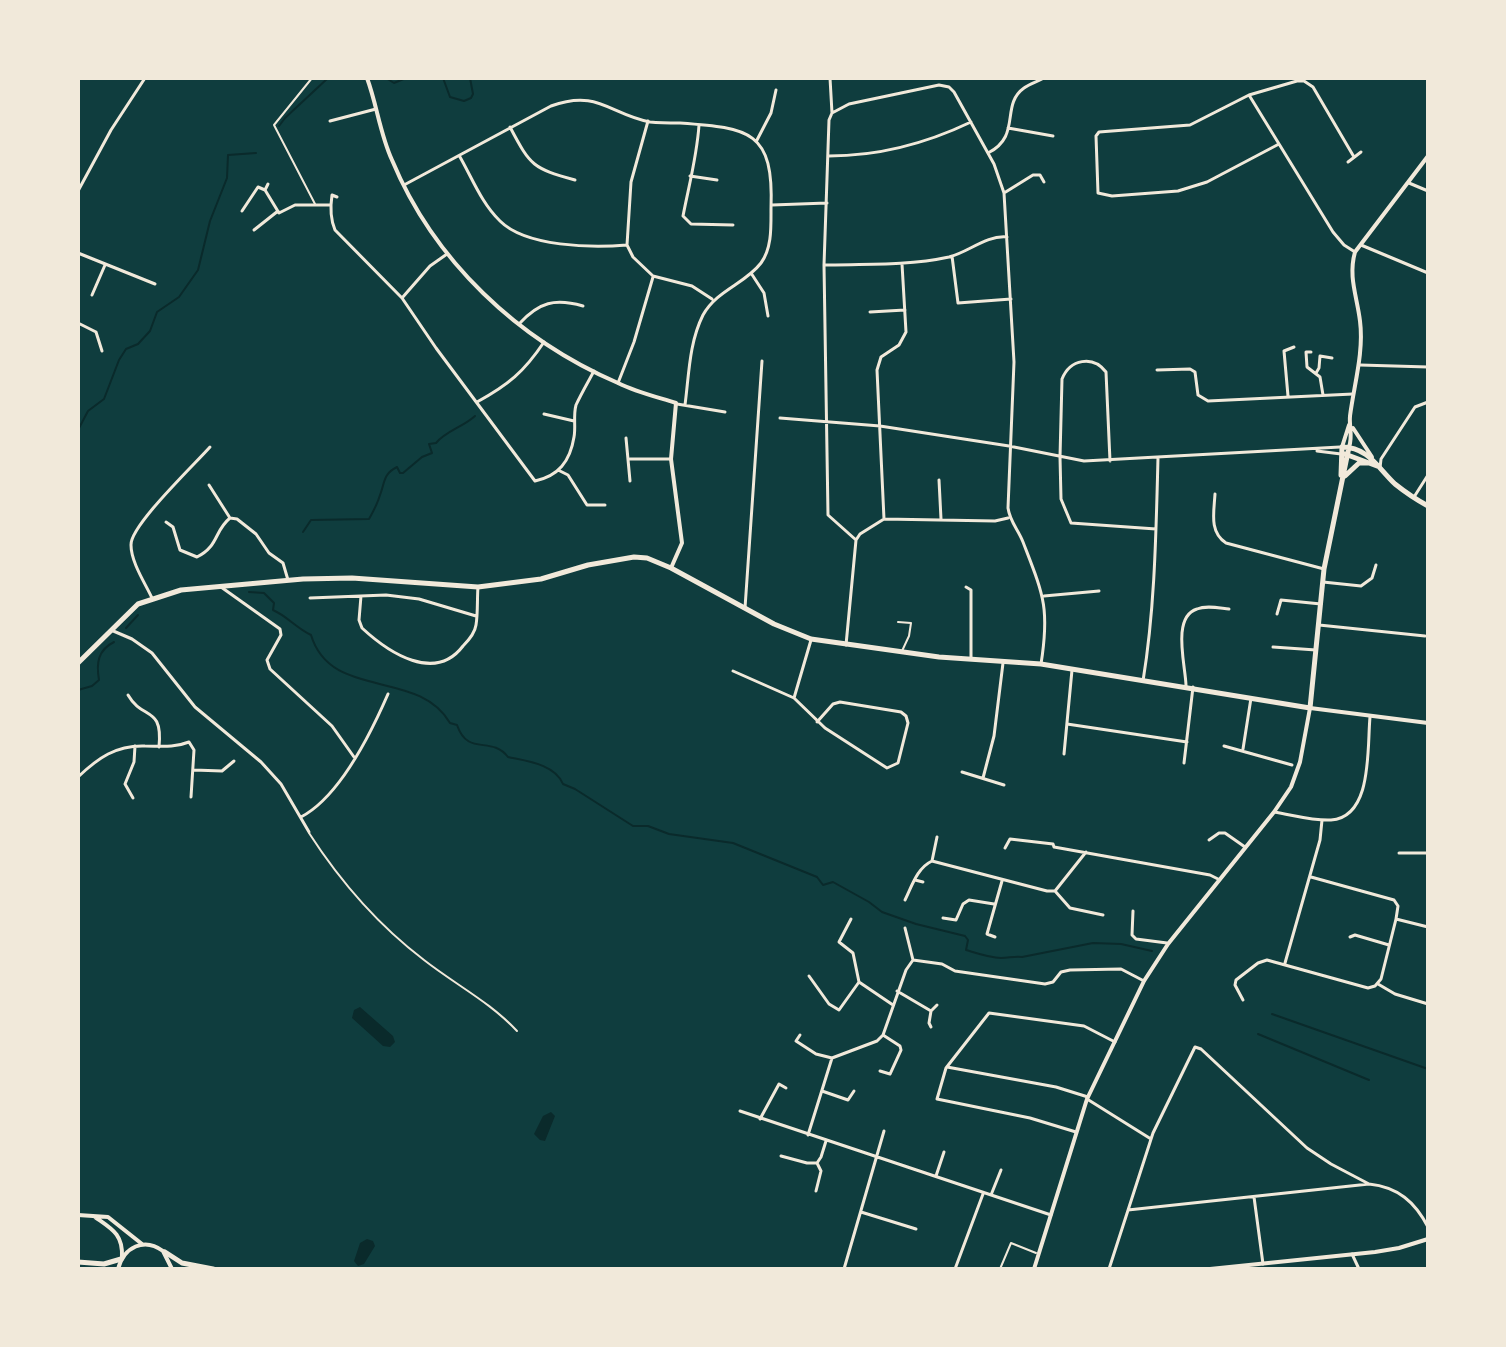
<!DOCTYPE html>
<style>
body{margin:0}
#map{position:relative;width:1506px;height:1347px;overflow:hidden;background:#0f3d3e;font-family:"Varela Round",sans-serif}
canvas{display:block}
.frame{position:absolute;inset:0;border:80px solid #f1e9da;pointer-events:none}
</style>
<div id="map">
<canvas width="1506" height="1347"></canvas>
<div class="frame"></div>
</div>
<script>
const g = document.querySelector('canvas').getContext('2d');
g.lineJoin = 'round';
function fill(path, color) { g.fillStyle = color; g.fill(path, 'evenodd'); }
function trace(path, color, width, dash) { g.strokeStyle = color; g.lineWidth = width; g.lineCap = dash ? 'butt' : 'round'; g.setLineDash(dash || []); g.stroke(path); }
fill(new Path2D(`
 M360,1007l33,29 2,6 -5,5 -7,-1 -31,-28 2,-8z
 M551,1112l4,4 -10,25 -5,-1 -6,-6 9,-18z
 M367,1239l6,2 2,5 -11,18 -6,2 -4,-5 6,-18z`), '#0a2a2b');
trace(new Path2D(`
 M386,78l8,5 12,-5
 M443,78l7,19 14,4 7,-3 2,-4 -3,-16
 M279,126l6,-8 43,-40
 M78,430l10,-19 16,-12 15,-39 7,-11 12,-5 12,-13 7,-19 22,-15 19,-27 12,-49 17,-43 1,-23 28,-2
 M303,532l8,-12 58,-1c4,-7 9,-17 11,-24 5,-13 3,-21 17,-28l3,6h3l19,-16 10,-4 -3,-9 7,-1c10,-12 27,-16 39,-27
 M249,592l15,1 10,10 -1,7c14,6 23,18 38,25 20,66 107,33 139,88l7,2c11,32 34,10 51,32 18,4 47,7 55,27l12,5 58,37h15l21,8 64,9 84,34 6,8 10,-3 36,20 13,10 34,12 49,12 3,4 -2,10c10,3 24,8 35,8 8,0 13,-2 21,-1l71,-14 28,1 31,7
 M126,628l12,-13
 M78,690l14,-4 7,-6c-3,-17 -1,-30 15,-38
 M1272,1014l156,55
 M1258,1034l111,46`), '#0a2a2b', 2);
trace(new Path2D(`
 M312,78l-38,47 41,79
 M898,622l13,1 -2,13 -7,15
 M309,833c31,48 69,92 115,127 32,25 66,42 93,71
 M1000,1269l11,-26 25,10`), '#f1e9da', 2);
trace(new Path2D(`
 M830,78l2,35
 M1249,95l84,137 11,13 11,7
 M330,121l46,-12
 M648,121l-17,61 -4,63 6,12 20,19 39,10 20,13
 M699,125c-2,31 -10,60 -16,91l8,8 42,1
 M510,127c21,40 23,41 65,53
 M1008,128l45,8
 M757,140l14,-27 5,-23
 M1279,144l-72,38 -29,9 -66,5 -14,-3 -2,-57 3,-4 91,-7 59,-30 48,-14h7l9,6 41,70
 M988,153c34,-17 12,-48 36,-65 5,-4 12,-6 18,-9
 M829,156c51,0 96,-12 142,-34
 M460,157c12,21 22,47 40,64 26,26 92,27 127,24
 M1348,162l13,-10
 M690,176l27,4
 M1409,183l19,8
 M404,185l147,-79c47,-17 58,8 99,16 10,1 20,1 30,1 70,5 94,8 91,86 0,18 1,39 -10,54 -16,21 -44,27 -58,52 -14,28 -14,60 -18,90
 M265,190l14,23 16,-8h35
 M78,191l33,-61 34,-52
 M1004,193l29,-18h7l4,7
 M337,197l-5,-2c-2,13 -2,23 3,35l67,68 34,50 99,133c23,-5 35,-19 39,-44 2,-10 -1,-21 2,-32 5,-11 12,-23 18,-34
 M772,205l55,-2
 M242,211l16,-24 7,3 3,-6
 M254,230l24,-19
 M1361,245l67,28
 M78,253l77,31
 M952,256l6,47 53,-4
 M824,265c42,-1 84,1 125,-8 20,-5 37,-22 58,-20
 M751,273l13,20 4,23
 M92,295l13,-30
 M402,298l28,-32 17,-12
 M870,312l35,-2
 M78,323l18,9 6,19
 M519,324c20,-22 36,-26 64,-18
 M1311,352h-5l1,15 13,10 3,18
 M1360,365l68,2
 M1157,370l33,-1 5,3 3,23 10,6 145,-7
 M1316,373l3,-5 1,-12 12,2
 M618,383l16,-41 19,-65
 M1288,396l-4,-45 10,-4
 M477,402c31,-17 47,-30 67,-60
 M677,404l48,8
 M544,414l30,7
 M780,418l100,8 129,20 75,15 256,-14
 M626,438l4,43
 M1317,451l24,3
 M630,459h40
 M1110,461l-4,-89c-13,-17 -36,-13 -44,7l-2,78 1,42 10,24 85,6
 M1380,468l1,-9 34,-52 13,-5
 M560,471l8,4 19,30h18
 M939,480l2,39
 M209,485l21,33
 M1215,494c-1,18 -6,38 11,49l98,26
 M1414,497l14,-22
 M884,519l-7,-149 4,-13 18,-12 7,-13 -4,-68
 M166,522l7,5 7,23 17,7c22,-11 17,-26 33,-39l7,1 19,15 13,19 14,10 5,17
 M856,540l4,-6 24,-15 111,2 13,-3
 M1323,582l38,4 11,-8 4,-13
 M221,587l59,42 1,6 -14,25 3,9 62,57 22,31
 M966,587l5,3v69
 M361,596l-2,24 3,8c27,25 73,55 101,18 5,-5 12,-14 13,-21 2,-12 1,-26 2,-38
 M1044,596l55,-5
 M152,598c-7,-15 -21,-36 -21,-53 -1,-19 63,-80 79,-98
 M310,598l76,-3 33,4 57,17
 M745,608l17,-247
 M1277,614l4,-14 40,4
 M1319,625l106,11
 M111,630l21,9 20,14 43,54 66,55 20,22 28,48
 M846,645l10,-105 -28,-25 -4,-250 5,-145 3,-7 17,-9 90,-19 10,2 5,5 40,72 10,29 10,169 -6,146c2,14 10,21 15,34 20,52 27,65 18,122
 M1273,647l43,3
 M733,671l61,27 31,30 62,40 11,-5 10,-40 -2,-7 -5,-4 -61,-10 -7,2 -16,18
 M1143,681c12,-73 13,-149 15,-223
 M1186,686c0,-19 -15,-69 11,-77 9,-4 22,-1 32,0
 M128,695c15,26 35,10 31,52
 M794,698l17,-58
 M1067,724l120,18
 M1224,746l68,19
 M1243,749l8,-51
 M1064,754l8,-84
 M1184,763l9,-76
 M194,770l28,1 12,-10
 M962,772l42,13
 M78,777c20,-19 38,-32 67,-31 15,0 29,2 44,-4l5,8 -3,47
 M983,778l11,-42 9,-73
 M133,798l-8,-14 9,-22 1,-16
 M1274,812c19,3 39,9 57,8 42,-3 36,-72 39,-103
 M301,817c38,-20 70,-84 87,-123
 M1209,840l10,-7h6l20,14
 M1005,848l5,-9 43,5 1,3 156,28 8,4
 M1399,853h29
 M932,861l5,-24
 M1311,877l83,23 4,6 -2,13
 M915,880l8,2
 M1055,891l15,17 33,7
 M905,900c7,-14 12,-32 27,-39l115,30h8l31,-39
 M1133,911l-1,24 4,4 31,4
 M943,918l13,2 7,-16 6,-4 25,4
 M851,919l-12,23 14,11 6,29 34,23
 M905,928l8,32
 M995,937l-8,-3 15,-53
 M1350,937l5,-2 34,10
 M1285,963l35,-123 2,-20
 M809,976l20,28 10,6 20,-28
 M1378,984l17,10 33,10
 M897,991l34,20 6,-6
 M1243,1000l-8,-15 1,-5 22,-17 9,-3 101,28 7,-2 6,-7 15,-60 32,8
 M931,1027l-2,-4 2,-12
 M800,1035l-4,6 20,13 16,4
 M947,1067l109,20 32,10
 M880,1071l10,3 11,-24 -1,-4 -17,-11
 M822,1091l26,9 6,-9
 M1087,1099l64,40
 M740,1111l311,104
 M760,1119l19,-35 7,4
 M1076,1132l-46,-14 -93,-19 9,-31 43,-55 95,13 31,16
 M808,1135l24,-77 45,-17 6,-6 23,-65 7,-10 29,4 13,7 90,13 8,-2 8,-10 9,-2 51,-1 23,12
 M781,1156l26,7h10l4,-6 5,-16
 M936,1176l8,-24
 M816,1191l5,-20 -4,-8
 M991,1195l10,-25
 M1254,1197l9,67
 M1128,1210l241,-26c29,3 46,18 59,43
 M861,1212l55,17
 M1352,1254l7,15
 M844,1269l40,-138
 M955,1269l28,-75
 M1109,1269l44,-136 42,-86 6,2 106,99 24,16 38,20`), '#f1e9da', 3);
trace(new Path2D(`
 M367,78c10,27 13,56 25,82 42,101 126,180 226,223 18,9 39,14 58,20l-5,56 11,84 -11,25
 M1353,428l19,29
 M1342,447l7,-22
 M1349,447c4,-11 0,-20 1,-31 4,-31 14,-64 10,-95 -3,-25 -12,-44 -5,-69l73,-96
 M78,1215l30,2 34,27
 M95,1217c17,12 28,17 27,40
 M1034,1269l53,-170 57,-118 24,-37 106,-132 17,-25 9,-25 10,-54
 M1210,1269l165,-17 24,-4 29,-9`), '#f1e9da', 4);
trace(new Path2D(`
 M1310,708l118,15
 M118,1269c6,-22 26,-32 45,-18l9,18`), '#f1e9da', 4);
trace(new Path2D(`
 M1345,454l32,12
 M1341,475l1,-28c26,0 36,21 53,37 10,8 22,16 33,22
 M1345,476l14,-13h10
 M78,663l60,-59 43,-14 122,-11 49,-1 126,9 63,-8 47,-14 46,-8 13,1 24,10 103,56 37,15 128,18 102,7 269,44 14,-139 25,-122`), '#f1e9da', 5);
trace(new Path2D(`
 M165,1252l17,11 31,6
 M78,1262l26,2 17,-5`), '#f1e9da', 5);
</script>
